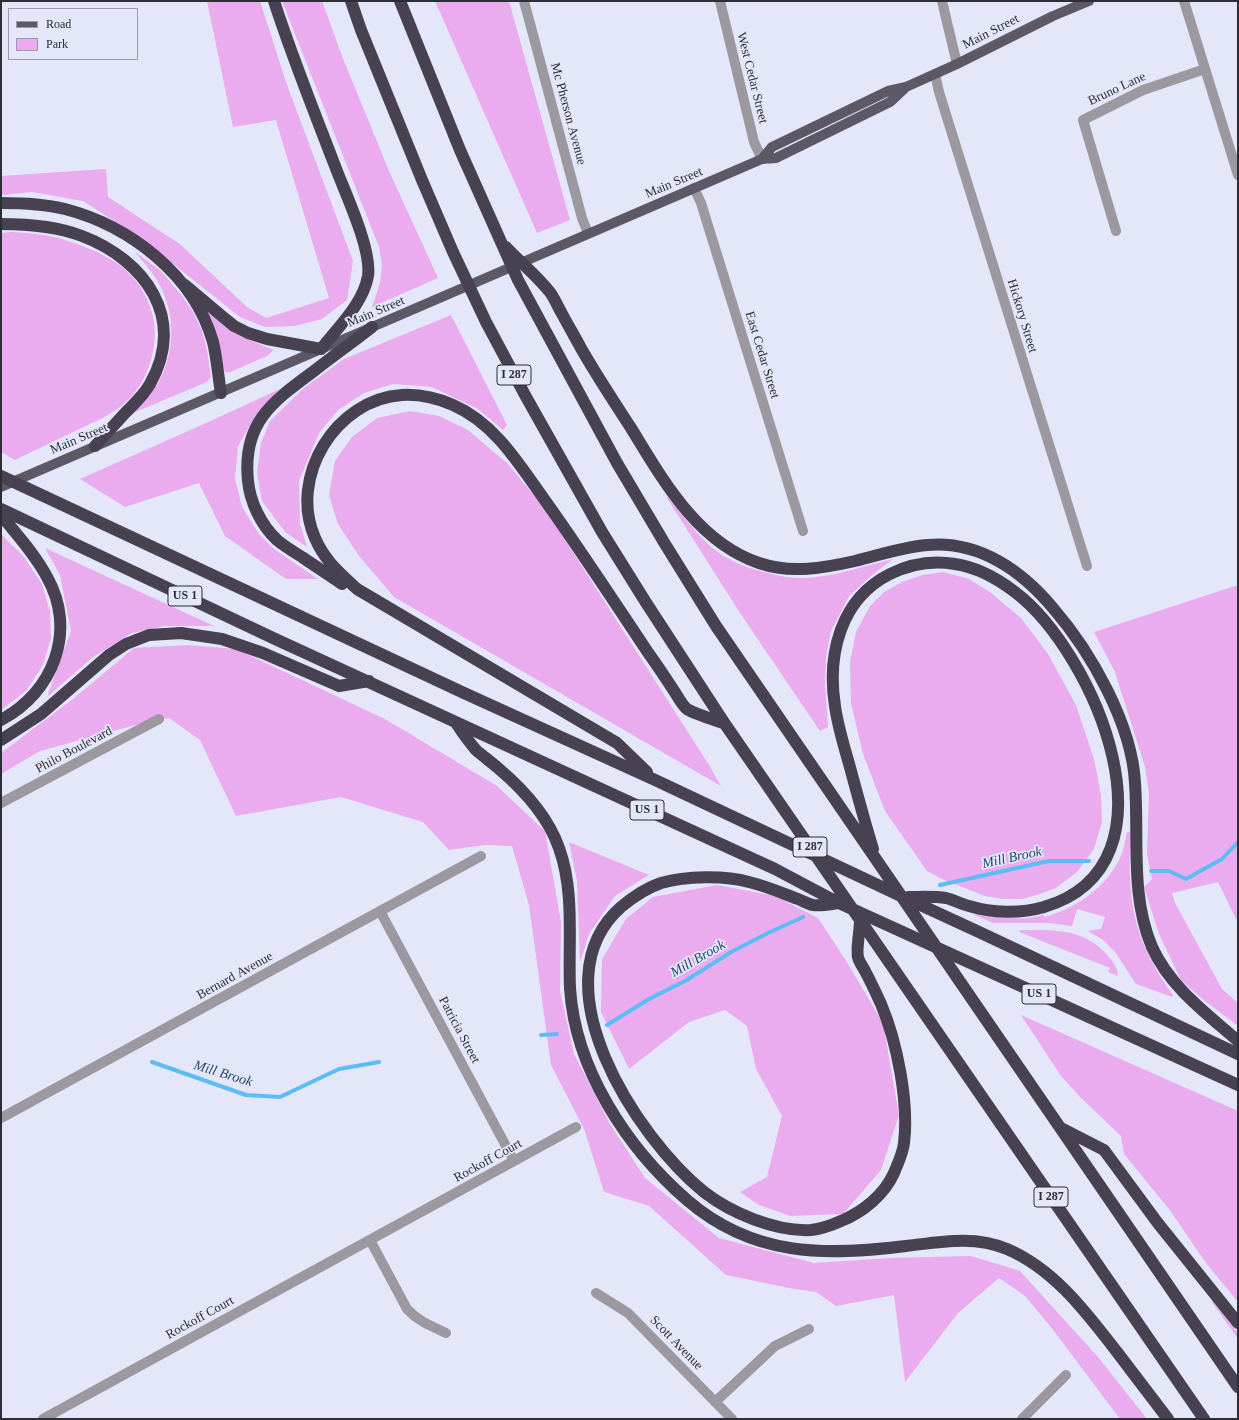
<!DOCTYPE html>
<style>
body{margin:0}
#map{position:relative;width:1239px;height:1420px;overflow:hidden;background:#e4e6fa;font-family:"Times New Roman",serif}
canvas{display:block}
.frame{position:absolute;inset:0;border:2px solid #2d2d35;pointer-events:none}
.legend{position:absolute;left:8px;top:8px;width:130px;height:52px;box-sizing:border-box;background:#e4e6fa;border:1px solid #9b9cab;margin:0;padding:5px 7px;list-style:none;font-size:12px;color:#2d2d35}
.legend li{display:flex;align-items:center;gap:8px;height:20px}
.legend b{width:20px;border:1px solid #9b9cab}
</style>
<div id="map">
<canvas width="1239" height="1420"></canvas>
<div class="frame"></div>
<ul class="legend">
<li><b style="height:5px;background:#5d5866"></b>Road</li>
<li><b style="height:11px;background:#ebabef"></b>Park</li>
</ul>
</div>
<script>
const g = document.querySelector('canvas').getContext('2d');
g.lineJoin = 'round';
function fill(path, color) { g.fillStyle = color; g.fill(path, 'evenodd'); }
function trace(path, color, width, dash) { g.strokeStyle = color; g.lineWidth = width; g.lineCap = dash ? 'butt' : 'round'; g.setLineDash(dash || []); g.stroke(path); }
function label(font, color, halo, rows, align = 'center') {
  g.font = font + ' "Times New Roman",serif'; g.lineWidth = 3.5; g.setLineDash([]); g.textBaseline = 'middle'; g.strokeStyle = halo; g.fillStyle = color; for (const [text, x, y, turn = 0] of rows) {
    g.save(); g.translate(x, y); g.rotate((+turn || 0) * Math.PI / 180); g.textAlign = isNaN(turn) ? turn : align; if (halo) g.strokeText(text, 0, 0); g.fillText(text, 0, 0); g.restore();
  }
}
fill(new Path2D(`
 M207,1h53l27,84 66,176 -6,39 -25,19 -27,7 -30,1 -25,-10 -102,-81 -55,-35 -51,-9 -31,3v-19l105,-7 2,28 73,48 66,62 19,11 63,-20 -53,-178 -43,7z
 M282,1h40l20,55 47,115 49,107 -66,29 8,-24 2,-18 -3,-18z
 M435,1h74l61,219 -33,13z
 M12,232c14,1 28,2 42,5 7,1 13,4 20,6 15,5 31,12 44,21 25,18 41,50 36,81 -3,21 -10,38 -25,54 -14,15 -35,23 -54,32 -20,10 -40,19 -60,29l-14,-8v-219z
 M135,252l25,18 22,26 11,16 9,18 5,20 4,27 -4,5 -74,31c6,-7 15,-14 20,-22 20,-28 24,-68 10,-99 -6,-15 -18,-28 -28,-40z
 M209,313l19,16 14,8 32,13 -7,6 -39,17 -4,-2c-3,-22 -7,-36 -17,-57z
 M451,315l56,110 -4,5 -25,-21 -46,-22 -39,-3 -29,9 -26,17 -19,23 -20,48 1,43 7,23 -22,-15 -23,-31 -5,-28 4,-30 9,-22 34,-33 40,-29z
 M280,389l-24,26 -18,31 -3,33 7,28 17,27 15,15 44,30h-32l-61,-43 -26,-53 -74,24 -45,-28 124,-55z
 M410,411l29,5 29,14 40,34 38,46 163,255 12,21 -327,-189 -35,-41 -21,-32 -9,-29 6,-34 17,-24 25,-19z
 M668,497c15,19 34,45 54,58 14,9 30,14 46,18 11,3 23,5 36,5 29,-1 61,-12 89,-19l-22,17 -22,20 -18,35 -5,26 -1,24 3,46 -8,4 -80,-118 -73,-115z
 M1,534l23,23 18,27 8,28 1,26 -8,27 -17,26 -25,19z
 M45,548l169,78h-49l-33,7 -39,24 -46,40 24,-66 -11,-56z
 M943,572l26,7 22,14 30,25 27,36 28,51 18,54 7,36 1,27 -8,27 -17,23 -21,16 -16,6 -18,5h-19l-18,-3 -41,-16 -17,-9 -42,-60 -22,-57 -12,-51 -1,-41 6,-30 14,-26 14,-14 18,-10 20,-7z
 M1238,585v338l-20,-41 -46,11 3,10 47,86 16,14v23l-37,-28 -20,-18 -22,-46 -15,-47 8,-8 -5,-25 2,-61 -4,-26 -30,-95 -21,-40z
 M188,645l48,4 149,70 112,67 48,45 16,91 -1,69 14,63 36,70 35,54 74,60 95,25 76,-5 81,-2 49,15 78,86 49,62h-27l-66,-88 -29,-35 -26,-18 -41,35 -53,69 -11,-87 -58,11 -20,-14 -27,-4 -63,-13 -77,-69 -45,-14 -20,-63 -33,-64 -22,-160 -17,-59 -27,-1 -36,5 -26,-28 -82,-25 -105,19 -36,-76 -31,-22 -26,5 -103,28 -39,23v-21l72,-54 61,-51z
 M1127,832h3c0,20 -1,40 1,59 3,40 19,72 42,104l-1,2 -36,-13 -21,-32 -12,-12 -15,-9 13,-2 4,-12 -28,-8 -5,17 -22,-3h-57l-18,-8 1,-2c23,5 45,8 68,2l1,2c32,-9 62,-30 76,-61 3,-7 4,-16 6,-24z
 M569,842l80,33 -34,21 -26,38 -9,28 -3,-81z
 M717,885l58,11 43,22 30,46 35,59 16,92 -18,55 -38,44 -53,2 -31,-11 -19,-13 27,-15 15,-61 -26,-47 -9,-43 -22,-16 -36,12 -60,47 -28,-57 1,-53 24,-40 27,-22z
 M1021,930c34,0 64,-2 88,27 5,6 9,12 9,19l-10,-4 2,-4 -91,-36z
 M1021,1015l217,96v191l-32,-39 -37,-54 -45,-55 -3,-18 -41,-39 -19,-21z
 M1213,1301l25,32v6l-26,-37z`), '#ebabef');
trace(new Path2D(`
 M1151,871h18l17,8 36,-20 16,-17
 M940,885l109,-24h40
 M607,1025l42,-26 36,-18 48,-30 35,-18 35,-16
 M541,1035l16,-1
 M152,1062l94,33 34,2 59,-28 40,-7`), '#5cbdf4', 4);
trace(new Path2D(`
 M524,1l58,217 6,15
 M720,1l34,141 8,17
 M942,1l15,63
 M1184,1l54,174
 M935,74l4,18 148,474
 M694,188l7,15 102,328
 M1116,231l-33,-111 60,-30 62,-21
 M1,803l158,-84
 M380,911l134,250
 M1,1118l480,-262
 M370,1240l37,69c11,12 24,17 39,24
 M596,1293l32,20 104,106
 M715,1402l60,-56 34,-17
 M43,1419l533,-292
 M1022,1419l44,-44`), '#9b98a0', 10);
trace(new Path2D(`
 M762,159l10,-12 116,-56 18,-4 51,-23 96,-48 36,-15
 M1,487l761,-328 14,-1 114,-56 16,-15`), '#5d5866', 10);
trace(new Path2D(`
 M351,1l10,29 61,150 31,72 33,70 39,73 77,137 43,69 80,123 479,695
 M400,1l60,149 58,130 99,183 48,81 51,82 522,761
 M1,203c21,0 43,1 64,6 65,17 129,66 148,133 4,16 5,34 8,51
 M1,224c27,0 55,2 81,12 63,24 105,82 68,148 -6,11 -15,19 -24,28 -10,11 -20,22 -31,34
 M506,247c14,15 30,28 43,44 5,6 8,14 12,21 7,13 14,25 21,38 15,26 32,52 49,78 32,52 66,114 128,135 32,11 65,5 96,-2 24,-6 48,-14 72,-16 52,-5 95,26 126,63 38,44 79,116 82,175 4,54 -5,113 17,164 18,40 54,66 86,94
 M185,285l38,32 11,9 14,7 19,6 54,10c17,-22 42,-45 47,-73 4,-27 -23,-83 -33,-110 -21,-55 -43,-109 -61,-165
 M1,476l463,217 189,86 248,117 78,36 259,122
 M1,509l272,129 502,231 64,34 399,182
 M1,515c16,20 34,39 46,62 30,53 7,115 -46,143
 M342,584c-13,-9 -27,-18 -40,-27 -8,-5 -18,-11 -25,-17 -16,-15 -27,-38 -29,-59 -6,-58 24,-79 66,-110 19,-15 39,-29 58,-44
 M456,723c6,9 13,19 20,27 7,6 15,12 22,18 26,22 50,48 61,80 16,44 9,94 11,140 5,81 57,160 117,212 66,57 138,56 219,46 34,-4 68,-11 101,3 47,20 79,63 110,103 17,22 34,45 51,67
 M1,740l40,-26 68,-59 17,-11 23,-9 32,-2 41,6 41,14 76,33 30,-5
 M647,772l-30,-29 -260,-154c-18,-17 -32,-28 -42,-51 -27,-61 21,-139 87,-143 18,-1 35,3 51,10 44,19 69,64 96,101 34,48 66,97 98,145 10,14 20,29 29,43 3,5 7,12 11,15 7,5 29,11 38,15
 M873,849c-8,-26 -15,-52 -22,-78 -6,-22 -13,-43 -16,-65 -8,-51 5,-107 55,-132 20,-10 42,-14 65,-10 21,3 43,15 60,28 79,60 171,273 29,315 -24,7 -52,6 -75,-1 -8,-2 -15,-6 -23,-8 -12,-2 -26,-1 -38,-1
 M839,903c-8,1 -18,3 -26,2 -5,-1 -10,-4 -15,-6 -16,-6 -32,-13 -49,-17 -25,-7 -63,-6 -88,1 -15,5 -28,14 -40,24 -86,76 16,231 83,285 27,21 72,40 107,38 10,-1 21,-5 30,-9 22,-9 43,-26 53,-48 4,-10 9,-20 10,-30 5,-41 -7,-101 -23,-139 -5,-11 -10,-22 -16,-33 -2,-4 -6,-9 -7,-14 -2,-7 2,-27 2,-36
 M1061,1128l43,22 53,72 81,101`), '#474151', 12);
for (const [x, y, w] of [
 [514,375,34],
 [185,596,34],
 [647,810,34],
 [810,847,34],
 [1039,994,34],
 [1051,1197,34]
]) { const box = new Path2D(); box.roundRect(x - w / 2, y - 10, w, 20, 3); g.fillStyle = '#e4e6fa'; g.fill(box); trace(box, '#2d2d35', 1); }
label('bold 12px', '#2d2d35', null, [
 ["I 287",514,375],
 ["US 1",185,596],
 ["US 1",647,810],
 ["I 287",810,847],
 ["US 1",1039,994],
 ["I 287",1051,1197]
]);
label('13px', '#2d2d35', '#e4e6fa', [
 ["Main Street",991,32,-27],
 ["West Cedar Street",752,78,76],
 ["Bruno Lane",1117,89,-25],
 ["Mc Pherson Avenue",568,114,75],
 ["Main Street",674,183,-23],
 ["Main Street",376,312,-23],
 ["Hickory Street",1022,316,73],
 ["East Cedar Street",762,355,73],
 ["Main Street",79,439,-23],
 ["Philo Boulevard",74,750,-28],
 ["Bernard Avenue",235,976,-29],
 ["Patricia Street",459,1030,62],
 ["Rockoff Court",488,1161,-29],
 ["Rockoff Court",200,1318,-29],
 ["Scott Avenue",676,1343,46]
]);
label('italic 14px', '#254d65', '#e4e6fa', [
 ["Mill Brook",1012,858,-12],
 ["Mill Brook",698,959,-30],
 ["Mill Brook",223,1074,17]
]);
</script>
